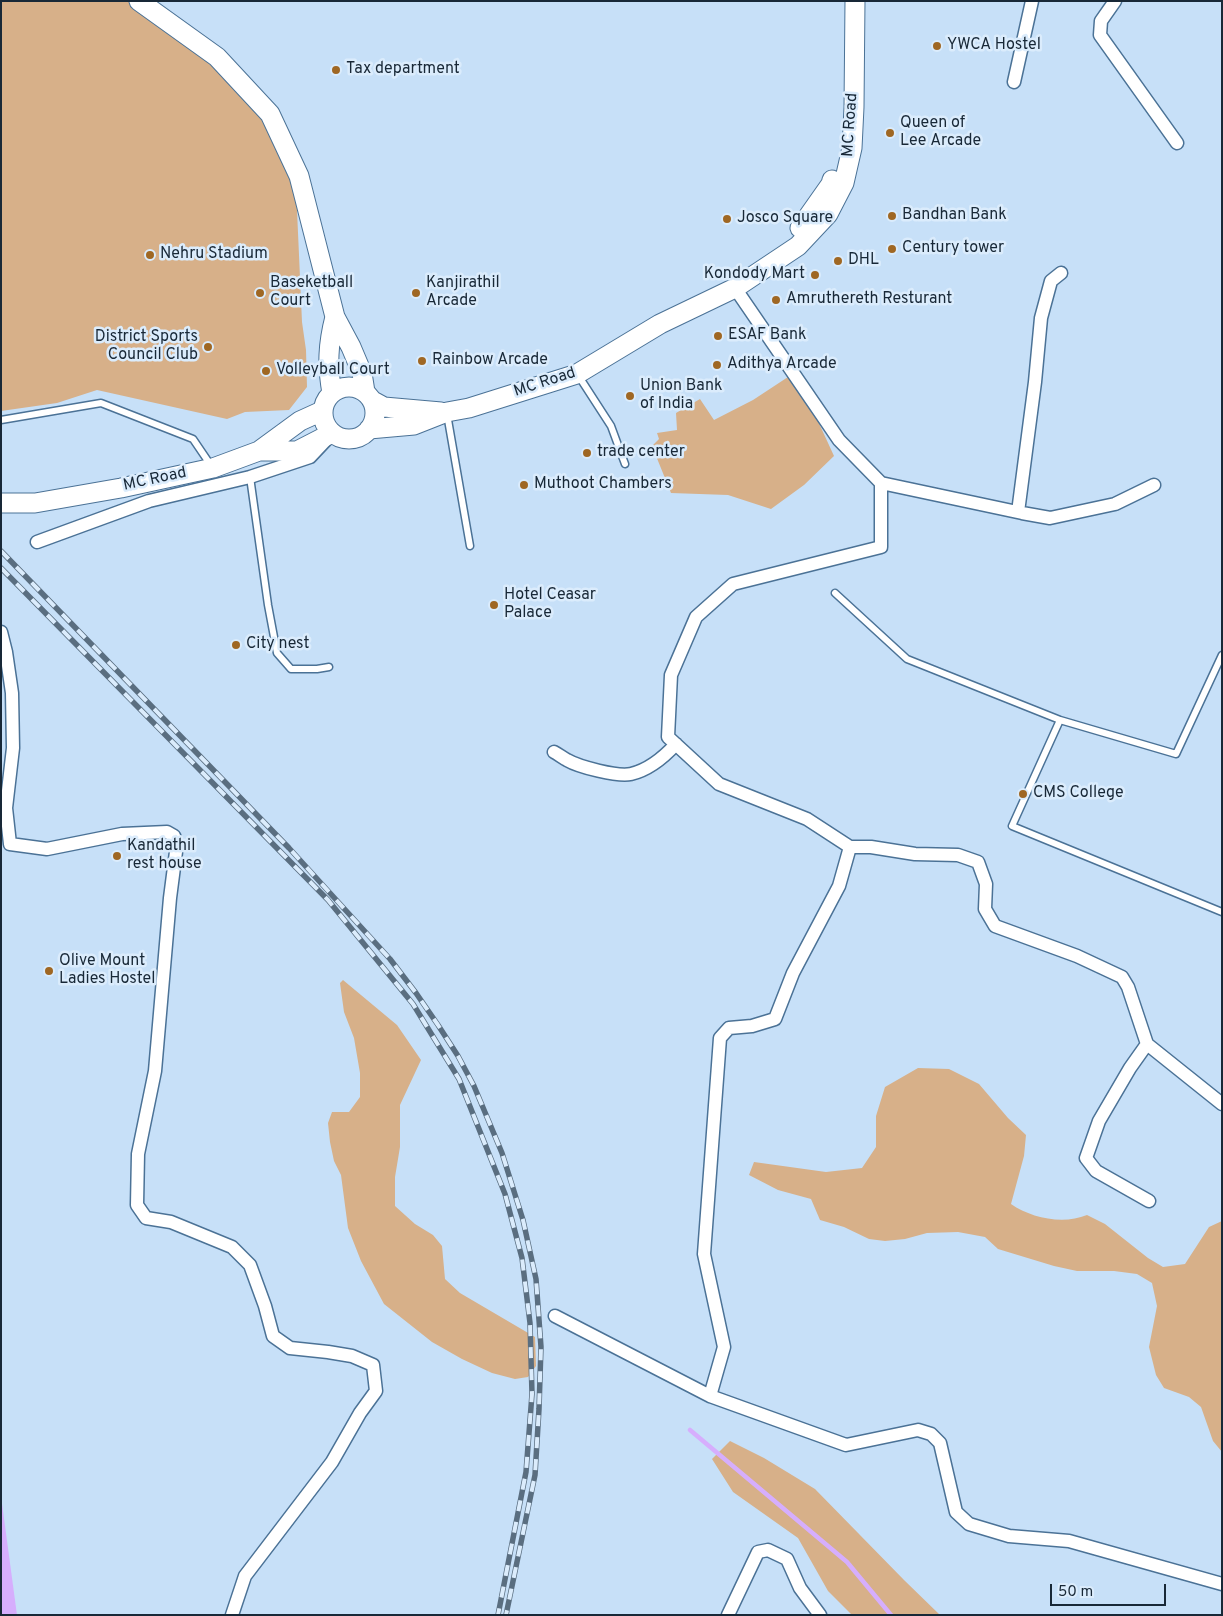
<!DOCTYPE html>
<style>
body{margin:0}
#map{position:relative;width:1223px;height:1616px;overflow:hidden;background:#c7e0f8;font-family:Overpass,sans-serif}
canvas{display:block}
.frame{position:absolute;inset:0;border:2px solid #182837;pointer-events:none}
.scale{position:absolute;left:1050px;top:1584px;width:116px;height:22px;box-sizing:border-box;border:2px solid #182837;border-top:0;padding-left:6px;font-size:15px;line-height:18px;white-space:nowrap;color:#182837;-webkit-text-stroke:4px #dbecfc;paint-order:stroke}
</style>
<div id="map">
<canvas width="1223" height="1616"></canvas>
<div class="frame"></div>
<div class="scale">50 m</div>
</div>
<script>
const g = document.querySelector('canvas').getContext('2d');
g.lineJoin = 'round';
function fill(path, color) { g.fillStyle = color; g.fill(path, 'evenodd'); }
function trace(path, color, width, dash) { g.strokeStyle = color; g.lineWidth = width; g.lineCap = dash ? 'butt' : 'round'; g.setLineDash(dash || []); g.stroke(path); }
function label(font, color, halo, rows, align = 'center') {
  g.font = font + ' Overpass,sans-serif'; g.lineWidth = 5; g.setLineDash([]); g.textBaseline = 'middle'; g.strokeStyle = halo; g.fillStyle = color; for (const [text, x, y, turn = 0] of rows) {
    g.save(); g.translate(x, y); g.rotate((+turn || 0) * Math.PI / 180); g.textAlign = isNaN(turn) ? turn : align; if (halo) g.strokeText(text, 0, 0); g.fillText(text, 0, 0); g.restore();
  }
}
fill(new Path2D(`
 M1,1h132l103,78 45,63 15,46 6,134 4,28 1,37 -18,23 -44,2 -18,7 -130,-29 -40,13 -56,8z
 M788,377l29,42 17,37 -30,29 -33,24 -43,-14 -57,-2 -19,-47 7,-7 -2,-6 20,-3 -1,-17 24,-14 14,21 39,-20z
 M343,980l54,45 24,35 -21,45v42l-5,30v29l20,18 18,11 9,11 3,33 15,14 75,44 1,29 -8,11 -13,2 -23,-6 -30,-14 -30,-17 -48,-38 -23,-43 -13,-33 -7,-53 -7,-14 -4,-19 -2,-19 4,-11h17l11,-15v-24l-6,-35 -10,-26 -4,-29z
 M918,1068l31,1 30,15 29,34 18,17 -2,21 -13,48c20,14 52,21 76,11l18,9 43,34 15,9 22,-3 24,-37 13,-6v231l-9,-11 -12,-34 -12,-10 -25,-9 -8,-13 -7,-28 8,-41 -5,-23 -15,-9 -23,-3h-37l-23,-5 -56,-17 -13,-12 -27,-5 -31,1 -22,6 -20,2 -16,-2 -25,-12 -24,-7 -9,-21 -33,-9 -29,-15 5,-13 72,10 36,-4 14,-21v-31l9,-29z
 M730,1441l34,17 51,31 89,91 36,35h-88l-24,-24 -30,-53 -65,-46 -21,-33z`), '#d7b089');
fill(new Path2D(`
 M1,1496l16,119h-16z`), '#d6aefd');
trace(new Path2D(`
 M690,1430l157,132 44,53`), '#d6aefd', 4.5);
const lane = new Path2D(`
 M578,375l33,51 14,38
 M447,414l23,132
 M1,420l100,-17 92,36 19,28
 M250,477l18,128 9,48 14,16h26l12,-2
 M835,593l72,66 153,61 116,34 46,-99
 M1060,720l-48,106 210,86`);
const street = new Path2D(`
 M1115,1l-14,20 -1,14 77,108
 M1014,82l18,-81
 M735,288l104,152 42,43v64l-148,37 -37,33 -25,58 -3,62 51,47 88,35 43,28 -11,39 -46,87 -18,46 -23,7 -23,2 -9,10 -16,216 20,93 -14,49 136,49 72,-15 13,4 9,9 16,69 13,12 40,12 60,5 153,43
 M881,483l141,30 28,5 65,-14 39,-19
 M1018,512l17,-130 6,-64 10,-37 10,-8
 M37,542l112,-41 101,-24 60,-20 16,-17
 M1,632l5,20 6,41 1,55 -7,60 4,36 37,5 75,-15 45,-2 7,4 3,8 -7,54 -15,173 -17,83 -1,51 9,13 25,4 61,25 18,18 15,41 8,30 17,12 38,4 24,4 21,9 3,26 -16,22 -28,49 -87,114 -13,39
 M554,752c4,2 9,6 13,8 12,7 51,17 64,14 17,-4 34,-18 45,-30
 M850,847h21l44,7 43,1 20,7 8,22 -1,25 10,17 82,30 45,21 6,10 19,57 75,60
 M1147,1044l-17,24 -31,53 -13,37 10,13 53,30
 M555,1316l155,80
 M728,1615l30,-63 10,-2 19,9 13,29 20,27`);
const primary = new Path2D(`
 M139,1l78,56 53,57 29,62 36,141 16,30 11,26 3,19
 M800,228l31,-44 1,-4
 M323 413a26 26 0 1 1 52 0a26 26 0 1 1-52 0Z
 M332,393c-5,-28 -4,-49 3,-76
 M373,401l11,6 57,5
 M369,429l45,-4 33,-13 22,-4 108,-34 83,-50 75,-36 63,-42 30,-32 16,-31 8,-35 2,-41 1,-106
 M259,451l41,-30 22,-10
 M1,503h34l86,-15 92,-20 46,-17h38l35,-18`);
trace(lane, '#4b7296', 9);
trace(street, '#4b7296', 15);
trace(primary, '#4b7296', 21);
trace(lane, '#fff', 6);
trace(street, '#fff', 12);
trace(primary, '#fff', 19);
const rail = new Path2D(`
 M1,551l288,297 101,111 26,34 22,32 20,31 16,30 28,67 21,67 13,59 5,68 -2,62 -4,66 -29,140
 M1,568l327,332 85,104 46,75 46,115 17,64 8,65 2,71 -6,78 -28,143`);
trace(rail, '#5a6e80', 5.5);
trace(rail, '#dbecfc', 4, [11]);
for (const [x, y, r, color] of [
 [937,46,5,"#9f6723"],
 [336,70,5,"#9f6723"],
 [890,133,5,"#9f6723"],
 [892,216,5,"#9f6723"],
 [727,219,5,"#9f6723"],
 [892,249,5,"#9f6723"],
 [150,255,5,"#9f6723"],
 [838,261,5,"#9f6723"],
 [815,275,5,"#9f6723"],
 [260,293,5,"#9f6723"],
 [416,293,5,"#9f6723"],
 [776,300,5,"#9f6723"],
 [718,336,5,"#9f6723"],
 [208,347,5,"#9f6723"],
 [422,361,5,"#9f6723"],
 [717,365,5,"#9f6723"],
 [266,371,5,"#9f6723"],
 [630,396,5,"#9f6723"],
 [587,453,5,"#9f6723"],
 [524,485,5,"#9f6723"],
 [494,605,5,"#9f6723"],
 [236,645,5,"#9f6723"],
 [1023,794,5,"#9f6723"],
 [117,856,5,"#9f6723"],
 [49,971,5,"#9f6723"]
]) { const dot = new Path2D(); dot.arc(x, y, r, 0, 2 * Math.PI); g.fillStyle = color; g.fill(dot); trace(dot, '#dbecfc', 2); }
label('16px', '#182837', '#dbecfc', [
 ["YWCA Hostel",947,46],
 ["Tax department",346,70],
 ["Queen of",900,124],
 ["Lee Arcade",900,142],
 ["Bandhan Bank",902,216],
 ["Josco Square",737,219],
 ["Century tower",902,249],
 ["Nehru Stadium",160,255],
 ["DHL",848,261],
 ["Kondody Mart",805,275,"right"],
 ["Baseketball",270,284],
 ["Court",270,302],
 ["Kanjirathil",426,284],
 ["Arcade",426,302],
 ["Amruthereth Resturant",786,300],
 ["ESAF Bank",728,336],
 ["District Sports",198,338,"right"],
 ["Council Club",198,356,"right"],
 ["Rainbow Arcade",432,361],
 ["Adithya Arcade",727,365],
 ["Volleyball Court",276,371],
 ["Union Bank",640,387],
 ["of India",640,405],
 ["trade center",597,453],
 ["Muthoot Chambers",534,485],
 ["Hotel Ceasar",504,596],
 ["Palace",504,614],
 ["City nest",246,645],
 ["CMS College",1033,794],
 ["Kandathil",127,847],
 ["rest house",127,865],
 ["Olive Mount",59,962],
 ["Ladies Hostel",59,980]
], 'left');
label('16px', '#182837', '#dbecfc', [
 ["MC Road",851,125,-86],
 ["MC Road",545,383,-18],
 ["MC Road",155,480,-12]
]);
</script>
